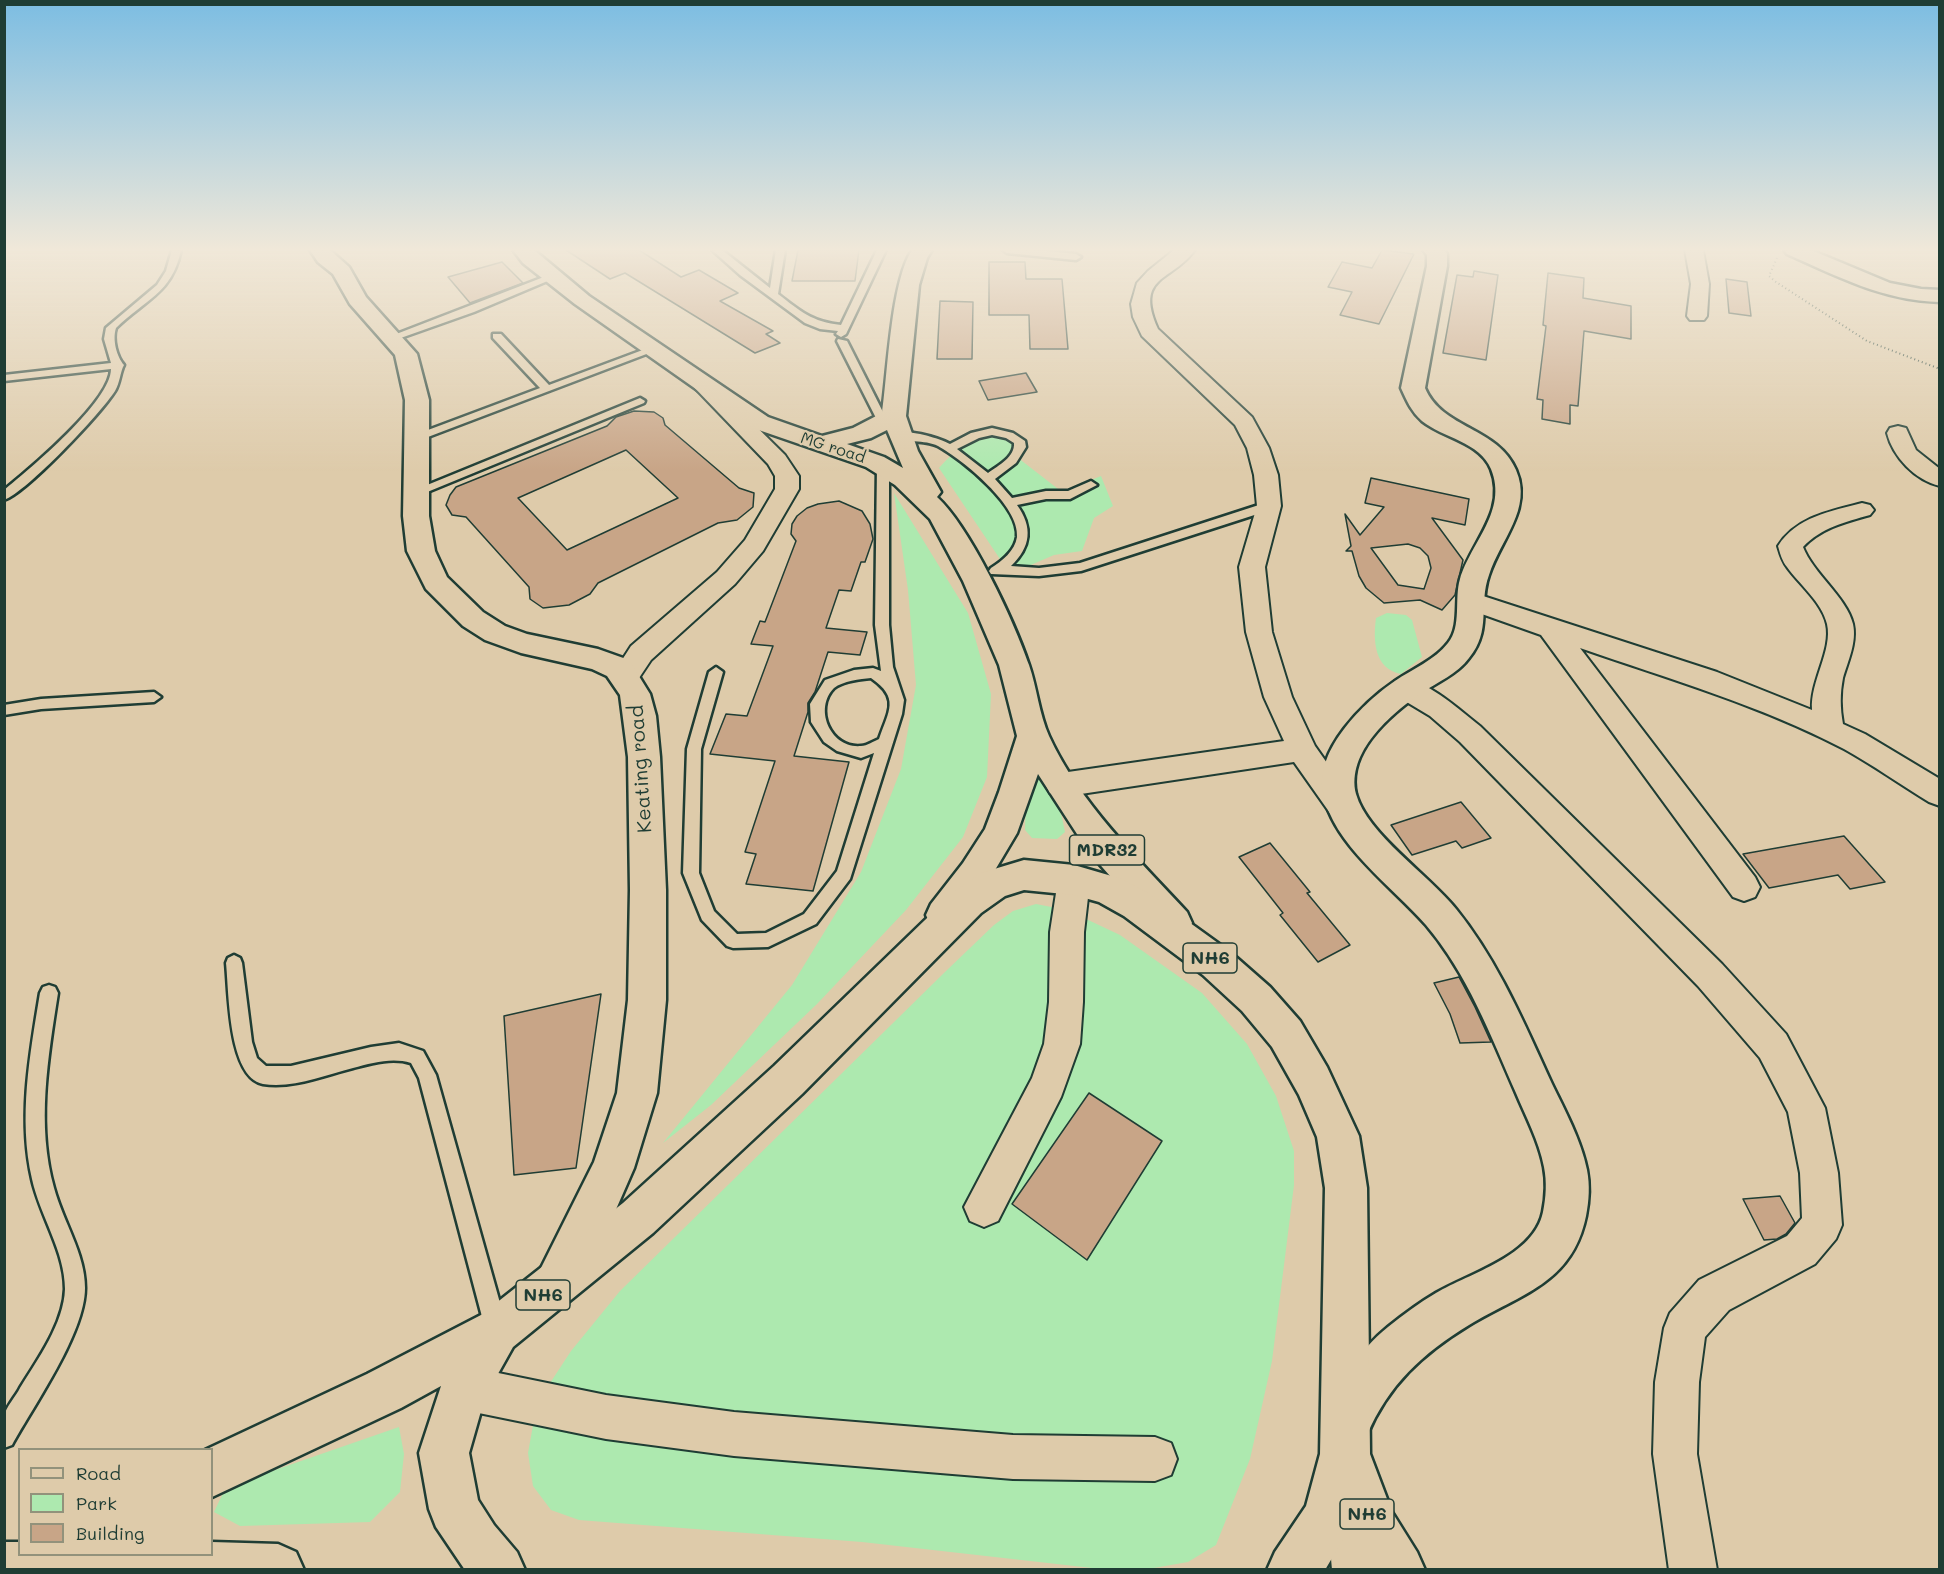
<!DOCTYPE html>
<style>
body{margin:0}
#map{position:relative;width:1944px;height:1574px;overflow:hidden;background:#decbaa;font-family:Mali,sans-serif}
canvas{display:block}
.frame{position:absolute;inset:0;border:6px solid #1f3d34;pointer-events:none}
.legend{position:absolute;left:18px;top:1448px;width:195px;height:108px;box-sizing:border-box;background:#decbaa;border:2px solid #92927b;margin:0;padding:8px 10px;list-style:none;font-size:18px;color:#1f3d34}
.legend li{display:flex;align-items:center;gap:12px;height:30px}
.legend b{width:30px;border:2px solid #92927b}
</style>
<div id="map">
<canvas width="1944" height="1574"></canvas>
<div class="frame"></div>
<ul class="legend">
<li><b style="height:8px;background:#decbaa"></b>Road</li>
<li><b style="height:16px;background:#ade9af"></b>Park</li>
<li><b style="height:16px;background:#c8a587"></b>Building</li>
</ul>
</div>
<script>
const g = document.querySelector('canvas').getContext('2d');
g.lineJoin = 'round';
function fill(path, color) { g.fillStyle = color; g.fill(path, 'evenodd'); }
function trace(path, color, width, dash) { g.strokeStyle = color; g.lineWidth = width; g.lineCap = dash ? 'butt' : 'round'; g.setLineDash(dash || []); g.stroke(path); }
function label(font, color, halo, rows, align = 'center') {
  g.font = font + ' Mali,sans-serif'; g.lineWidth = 4.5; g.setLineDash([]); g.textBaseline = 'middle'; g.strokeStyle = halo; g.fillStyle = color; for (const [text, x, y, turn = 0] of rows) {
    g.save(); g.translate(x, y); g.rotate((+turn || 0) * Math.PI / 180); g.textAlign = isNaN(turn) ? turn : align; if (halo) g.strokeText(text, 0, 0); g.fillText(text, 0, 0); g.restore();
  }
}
fill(new Path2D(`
 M995,433l25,10 -7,11 49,38 39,-16 12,30 -19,12 -12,33 -28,4 -44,19 -71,-106c16,-18 32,-31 56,-35z
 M894,493l74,120 23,81 -4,83 -24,60 -57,73 -89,94 -106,101 -48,38 129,-158 69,-113 40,-103 15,-84 -8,-95z
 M1387,613l19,2 6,5 10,37 -21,17c-27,-5 -28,-34 -25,-56z
 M1037,771c18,17 24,38 28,61l-8,7 -25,-1 -7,-8 1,-42z
 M1036,904l31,6 53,25 82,58 45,51 29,52 18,55v34l-22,176 -22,98 -34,86 -28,17 -40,7h-47l-239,-27 -283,-22 -28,-10 -18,-24 -5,-33 9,-50 34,-52 49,-60 326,-320 48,-46 19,-14z
 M399,1427l5,27 -4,38 -30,30 -130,4 -26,-14 12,-25z`), '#ade9af');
const building = new Path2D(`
 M566,250h73l42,27 18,-7 39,23 -18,8 53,30 -7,3 14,9 -25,10 -130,-80 -15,6z
 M798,250h61l-4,31h-63z
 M1382,250l32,4 -35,70 -39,-9 12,-23 -24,-5 14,-25 30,6z
 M502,262l21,21 -53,20 -22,-26z
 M989,262h36l1,17h36l6,70h-38l-1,-34h-40z
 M1474,271l24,4 -12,85 -43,-7 14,-78 16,2z
 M1548,273l36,5 -1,20 48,8v33l-47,-8 -6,75 -8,-1v19l-28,-5 1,-19 -6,-1 9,-73 -3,-1z
 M1726,279l21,3 4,34 -22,-3z
 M940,301l33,1 -1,57h-35z
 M1026,373l11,19 -49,8 -9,-19z
 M634,411l20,1 9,6 2,7 74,63 15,5 -1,14 -16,13 -19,3 -120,60 -8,11 -21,11 -26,3 -13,-9 -1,-12 -63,-70 -14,-2 -6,-10 4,-10 6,-8 151,-61 9,-9zM626,450l52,48 -111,52 -49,-52z
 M1371,478l98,21 -4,26 -33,-7 31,42 -8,35 -13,15 -22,-10 -36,3 -18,-15 -7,-12 -7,-25h-6l5,-5 -6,-32 15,21 24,-28 -19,-4zM1408,544l12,4 8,8 3,12 -7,21 -26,-4 -27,-37z
 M839,501l23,10 8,13 3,15 -8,23h-4l-10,29 -12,-1 -13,38 41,4 -7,23 -32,-3 -13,40 -7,11v9l-14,44 55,6 -36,129 -67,-7 10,-30 -11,-2 30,-91 -65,-7 16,-40 21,2 26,-70 -22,-2 9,-23 5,1 31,-81 -5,-7 1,-10 5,-8 10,-8 11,-4z
 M1461,802l30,36 -29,10 -6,-7 -44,14 -21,-30z
 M1844,836l41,46 -35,7 -12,-14 -69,13 -26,-34z
 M1270,843l40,49 -3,1 43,52 -32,17 -38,-47 3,-2 -44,-56z
 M1459,977l16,30 16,35 -31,1 -10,-29 -16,-31z
 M601,994l-25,174 -62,7 -10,-159z
 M1089,1093l73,48 -75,119 -75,-56z
 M1780,1196l15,27 -9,11 -9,5 -13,1 -21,-41z`);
fill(building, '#c8a587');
trace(building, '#1f3d34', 1.5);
const service = new Path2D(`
 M172,250h9c-9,44 -37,50 -65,78 -4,12 1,29 8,37 -4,7 -4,18 -9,26 -14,22 -88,101 -111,109v-10c26,-21 107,-89 107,-121l-107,12v-6l107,-12 -7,-24 2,-11 51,-43 9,-14z
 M712,250h10l48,38 6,-38h9l-7,44c22,17 34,28 63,31l36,-75h9l-40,84 -5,3 -5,-3 2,-3 -18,-2 -15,-6 -65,-48z
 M1003,250h33l40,4 5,3 -5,3 -69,-7z
 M549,275l8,2 -83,35 -79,28 -9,-2z
 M493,334h8l48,51 99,-37 9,2 -237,90h-8v-4l128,-48 -47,-50z
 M838,339l9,2 41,81 -1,2h-8l-1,-2 -41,-81z
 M640,398l5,3 -1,2 -224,92h-8l-2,-3z
 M992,428l21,5 12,8 1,6 -10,16 -21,16 17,19 34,-7h22l23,-10 6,4 -27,14h-24l-29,6c16,22 14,42 -6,61l28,2 41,-5 185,-60h8l2,3 -2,3 -192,62 -42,5 -48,-2 -2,-3 2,-3c11,-7 24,-17 26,-31 3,-31 -54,-77 -79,-91 -13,-7 -34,-2 -45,-11 10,-8 46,3 57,9l21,-11zM992,435l14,3 8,5c1,14 -15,22 -26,30l-31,-24 22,-11z
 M883,463l6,3v159l4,42 11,33 -2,14 -52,165 -34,45 -48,23 -35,1 -6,-2 -25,-26 -19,-47 4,-124 22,-77 7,-5 7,5 -22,77 -2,124 15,38 23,23 29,-1 38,-19 33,-43 37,-118 -13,5 -24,-7 -13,-9 -13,-20 -1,-18 15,-24 29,-10 19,-2 8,3 -6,-46 2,-159zM871,678c29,20 18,32 8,61 -5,2 -12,7 -18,7 -30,3 -48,-37 -27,-58 9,-7 26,-9 37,-10z
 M154,692l7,5 -7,5 -113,7 -37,6v-10l37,-6z
 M234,955l6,3 2,5 10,79 5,16 9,8h25l80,-19 28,-4 24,8 13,24 71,253 -4,7 -7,4 -7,-4 -4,-7 -66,-250 -8,-15c-19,-6 -39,0 -58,5 -28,7 -61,21 -90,16 -35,-7 -34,-93 -37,-121l2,-5z
 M49,985l6,2 3,6c-10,64 -22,132 -4,195 9,34 31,65 31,100 0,45 -51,117 -73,157l-8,3c0,-10 -1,-22 0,-32 2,-9 12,-20 16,-28 18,-29 44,-65 45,-99 0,-38 -25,-73 -33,-110 -14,-61 -2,-125 8,-186l3,-6z`);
const minor = new Path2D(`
 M1174,250h21c-23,32 -61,25 -37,79l94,88 17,31 9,27 3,31 -16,61 7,65 20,65 23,49 48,68 -4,9 -11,3 -11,-3 -43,-61 -233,35 -11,-4 -4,-8 4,-8 11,-4 223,-32 -20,-44 -18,-65 -7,-65 18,-61 -3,-31 -7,-27 -12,-23 -93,-89 -9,-19 -2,-13 6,-21 11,-12z
 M1685,250h18l6,34 -2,32 -3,4h-14l-3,-4 4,-32z
 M703,379l7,2 75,74 14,21v13l-36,62 -28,33 -84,76 -16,24 -10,3 -10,-3 -4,-7 20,-31 86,-74 28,-32 30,-51v-13l-7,-12 -76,-79 4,-4z
 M1898,426l8,2 10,22 24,19v17c-25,-6 -47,-29 -53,-53l3,-5z
 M1862,503l8,2 4,5 -4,5c-25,7 -49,13 -67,32 10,26 44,51 50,77 4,18 -5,37 -10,54 -3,15 -3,30 0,46l22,10 75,45v27l-11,-4c-28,-17 -56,-37 -85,-53 -84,-44 -175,-70 -264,-101l175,229 5,10 -5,10 -11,4 -11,-4 -192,-262 -79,-28 -4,-6 4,-6 9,-3 9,3 237,77 95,38c-2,-29 21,-60 15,-86 -5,-22 -28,-40 -40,-57 -5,-6 -7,-14 -9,-21 18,-29 53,-35 84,-43z
 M1405,678c29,8 52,30 75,48l242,238 64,70 39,74 13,65 4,52 -6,14 -21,25 -86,46 -24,27 -6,45 -2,72 20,116h-48l-16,-116 2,-72 9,-54 6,-15 29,-33 88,-44 15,-18 -2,-45 -12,-61 -28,-54 -62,-72 -238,-244 -30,-26 -35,-21 -4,-7 4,-7z
 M1074,866l11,4 5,10 -6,52 -1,70 -3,42 -19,53 -63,124 -14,6 -14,-6 -6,-14 68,-129 12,-34 5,-42 1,-70 8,-52 5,-10z
 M464,1366l142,29 128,17 279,23 142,2 16,6 6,16 -6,16 -16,6 -142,-2 -279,-23 -128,-17 -142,-29 -15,-7 -7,-15 7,-15z`);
const tertiary = new Path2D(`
 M310,250h20l19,17 17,30 51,57 12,46v116l6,35 12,26 36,35 22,14 22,8 71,15 31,11 21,34 6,22 4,41 6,133v110l-9,93 -23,75 -37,85 -21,37 -16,6 -16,-6 -6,-16 56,-112 23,-69 11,-93 2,-110 -2,-133 -8,-62 -13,-19 -15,-7 -71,-16 -36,-13 -22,-14 -37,-37 -19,-38 -4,-35 2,-116 -10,-45 -45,-51 -17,-30 -15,-12z
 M1423,250h21l3,4v12l-22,122c17,41 73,39 91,82 17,39 -16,70 -27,105 -11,30 3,55 -20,83 -12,16 -31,24 -48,35 -30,21 -75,59 -65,101 11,40 73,81 100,115 42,52 68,114 96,175 13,27 29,56 35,86 3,15 2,31 -1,46 -14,68 -66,78 -117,109 -46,28 -81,60 -102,110l-17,7 -17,-7 -7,-17c15,-36 31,-66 62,-91 15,-12 31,-24 48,-34 34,-20 98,-37 107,-81 3,-15 4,-30 1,-45 -5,-26 -18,-50 -28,-74 -25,-57 -49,-120 -90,-168 -33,-38 -94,-81 -103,-133 -8,-42 41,-90 72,-111 17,-12 40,-21 53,-38 14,-17 6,-44 12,-64 11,-37 48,-68 31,-110 -11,-27 -48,-31 -69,-48 -11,-10 -15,-20 -21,-33l26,-122v-11z
 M1784,250h27l79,33 31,6 19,1v12c-56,-1 -103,-26 -153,-48z
 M1351,1476l18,7 7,18 8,69h-52l-6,-69 7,-18z`);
const primary = new Path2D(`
 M513,250h21l55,46 179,121 54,19 31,-8 29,-15c6,-41 9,-131 30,-163h20l-5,8 -8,27 -13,131 12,35 23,41 -4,5c33,30 77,124 92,168 8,23 10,49 20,71 30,66 89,123 138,176l5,11 -5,11 -13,5 -13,-5 -73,-83 -50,-77 -21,59 -35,59 -25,34 -13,5 -13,-5 -5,-11 5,-11 32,-41 22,-34 14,-37 18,-56 -18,-71 -36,-84 -33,-62 -35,-34 -29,-18 -116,-40 -175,-123 -52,-41zM887,430l16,38 -19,-11 -37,-13 24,-6z`);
const trunk = new Path2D(`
 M1024,860l50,5 48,14 28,15 79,57 41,36 30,34 27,46 32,69 8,52 3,266 22,58 25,40 8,18h-56l-21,-39 -23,39h-58l8,-18 31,-46 14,-52 5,-266 -8,-51 -18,-42 -27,-48 -30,-36 -39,-36 -79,-59 -25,-14 -25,-7 -50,-5 -19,6 -24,17 -179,181 -149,139 -140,114 -28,50 -16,56 9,47 16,25 23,27 8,18h-60l-29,-43 -7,-18 -10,-56 22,-67 -40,22 -189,89v-47h-7l162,-76 114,-59 142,-112 151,-137 181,-175 26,-18z
 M4,1542h16v12h192v-12l66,2 18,8 8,18h-300z`);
trace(service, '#1f3d34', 5);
trace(minor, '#1f3d34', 4);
trace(tertiary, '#1f3d34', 5);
trace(primary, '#1f3d34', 5);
trace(trunk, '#1f3d34', 5);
trace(new Path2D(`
 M1777,258l-8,18 7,6 91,59 73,28`), '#1f3d34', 2, [1, 3]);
fill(service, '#decbaa');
fill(minor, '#decbaa');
fill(tertiary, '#decbaa');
fill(primary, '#decbaa');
fill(trunk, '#decbaa');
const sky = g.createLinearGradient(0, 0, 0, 471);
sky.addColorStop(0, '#7cbde2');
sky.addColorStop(0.53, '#f0e8d9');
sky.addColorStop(1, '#f0e8d900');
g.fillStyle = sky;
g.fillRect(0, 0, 1944, 471);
label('16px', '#1f3d34', '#decbaa', [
 ["MG road",833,448,18]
]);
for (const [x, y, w] of [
 [1107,850,75],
 [1210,958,54],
 [543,1295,54],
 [1367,1514,54]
]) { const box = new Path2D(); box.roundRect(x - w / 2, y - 15, w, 30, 4.5); g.fillStyle = '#decbaa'; g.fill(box); trace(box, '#1f3d34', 1.5); }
label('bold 18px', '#1f3d34', null, [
 ["MDR32",1107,850],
 ["NH6",1210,958],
 ["NH6",543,1295],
 ["NH6",1367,1514]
]);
label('20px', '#1f3d34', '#decbaa', [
 ["Keating road",641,769,-94]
]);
</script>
